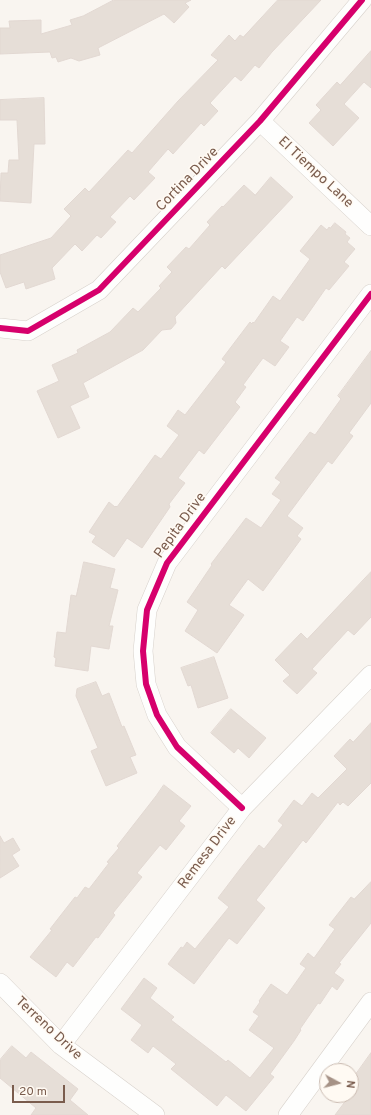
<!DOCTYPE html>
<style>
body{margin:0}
#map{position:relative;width:371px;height:1115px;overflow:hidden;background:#f9f5f0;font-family:Overpass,sans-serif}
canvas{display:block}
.north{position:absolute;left:319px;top:1063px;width:40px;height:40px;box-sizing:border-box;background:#fffaf3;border:1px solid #cabbb1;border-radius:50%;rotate:97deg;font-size:11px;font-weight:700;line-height:16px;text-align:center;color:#7a5c4d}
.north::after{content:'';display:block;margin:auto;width:14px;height:18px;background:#a69286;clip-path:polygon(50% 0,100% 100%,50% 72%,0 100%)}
.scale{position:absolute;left:12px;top:1085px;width:53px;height:18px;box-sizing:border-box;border:2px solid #7a5c4d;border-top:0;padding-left:5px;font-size:12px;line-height:14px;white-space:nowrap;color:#7a5c4d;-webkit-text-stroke:3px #fffaf3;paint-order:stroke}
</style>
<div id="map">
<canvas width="371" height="1115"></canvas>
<div class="north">N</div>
<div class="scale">20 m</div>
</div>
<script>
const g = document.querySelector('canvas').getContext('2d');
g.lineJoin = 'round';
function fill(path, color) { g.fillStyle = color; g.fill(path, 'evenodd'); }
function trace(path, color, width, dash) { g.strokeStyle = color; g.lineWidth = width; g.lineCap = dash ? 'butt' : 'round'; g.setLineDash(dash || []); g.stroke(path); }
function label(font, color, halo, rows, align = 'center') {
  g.font = font + ' Overpass,sans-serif'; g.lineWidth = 3; g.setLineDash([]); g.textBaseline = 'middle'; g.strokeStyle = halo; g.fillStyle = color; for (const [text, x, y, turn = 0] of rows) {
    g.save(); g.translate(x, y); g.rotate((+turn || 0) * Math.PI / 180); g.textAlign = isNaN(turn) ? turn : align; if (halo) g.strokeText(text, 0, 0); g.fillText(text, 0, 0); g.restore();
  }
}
const building = new Path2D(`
 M114,0h77l-6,3 4,4 -15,16 -10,-9 -66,34 2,7 -21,6 -8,-3 -13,4 -2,-5 -4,1 -2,-6 -50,2v-26h10l-1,-7 32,-1v14l31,-9 -2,-5 13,-4z
 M278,0h43l-49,52 -13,16 -4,-3 -14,16 -6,-5 -25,27 8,8 -14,15 -3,-3 -28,31 -5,-5 -20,23 7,6 -21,22 -4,-4 -20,21 6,5 -15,16 -4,-3 -15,16 -7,-7 -23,24 3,11 -29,10 -2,-7 -18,6 -6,-16v-17l51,-17 20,-22 -7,-7 21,-21 4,4 39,-42 4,3 46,-52 40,-41 -7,-5 18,-20 6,6 5,-6 3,2z
 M371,51v37l-7,-6 -20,22 15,14 -26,28 -24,-23 12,-13 -5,-5 21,-23 3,3z
 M44,98l1,46h-11l-3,59 -31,-2 1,-28h7l1,-13h10l-2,-40h-17v-20z
 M271,177l22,20 -68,72 -3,-3 -47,51 1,6 -5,6 -9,1 -19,20 -60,33 6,14 -19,9 10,22 -22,10 -21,-47 22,-10 -7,-16 26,-12 -1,-3 33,-18 23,-24 5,4 23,-24 -2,-2 13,-14 -5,-5 19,-20 3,2 21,-24 -3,-3 15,-16 1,1 21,-22 11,10z
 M335,223l11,9 -1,2 5,4 -3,4 8,7 -11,13 5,4 -20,24 -3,-2 -23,33 -6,-4 -17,24 9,6 -14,19 -12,-8 -20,27 3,2 -11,15 5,5 -36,47 -5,-4 -21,28 7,5 -16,21 1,3 -28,41 -15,-10 -13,19 -22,-15 4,-6 -7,-4 20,-30 6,5 1,-1 1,1 38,-52 6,4 18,-24 -12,-9 11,-16 7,5 41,-53 -4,-3 28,-37 2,2 1,-2 1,1 19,-27 7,5 30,-42 -10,-8 21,-26 6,5 2,-3 1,1z
 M371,351v52l-22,30 4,3 -21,28 -4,-3 -41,55 16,12 -6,8 4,3 -38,52 -15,-12 -19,26 15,10 -27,38 -32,-22 13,-21 -11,-8 25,-37 -1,-1 35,-46 15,10 20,-28 -9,-6 9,-12 -6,-4 35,-46 5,3 26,-36 -3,-3z
 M84,562l31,7 -5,19 8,2 -9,36h4l-4,23 -18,-3 -3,25 -33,-5 1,-8 -2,-1 3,-25 9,1 5,-38 5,1z
 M371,572v45l-17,18 -6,-5 -36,39 5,4 -20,21 -14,-13 7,-6 -15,-15 26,-27 6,6z
 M214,657l14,41 -30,10 -7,-23 -3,1 -7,-18z
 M96,682l6,14 7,-3 13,34 2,-1 12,29 -6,2 7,16 -31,13 -15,-35 7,-3 -22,-52 1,-7z
 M231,709l35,29 -17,20 -11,-10 -4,5 -23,-20z
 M371,723v60l-23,23 -5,-4 -3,3 -2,-3 -32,41 -3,-3 -47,60 9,8 -28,36 -8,-6 -35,46 -26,-20 13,-17 2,1 4,-6 8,7 34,-42 -11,-9 22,-29 19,-24 5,4 19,-24 -5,-4 16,-21 8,6 10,-13 6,5 29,-29 -13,-13 16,-17 3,3z
 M164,785l27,21 -12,15 6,5 -19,24 -6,-5 -23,28 5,4 -29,36 2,2 -17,23 -2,-1 -23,30 -6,-5 -11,15 -26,-20 22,-27 -2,-1 25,-32 2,1 8,-11 4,2 20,-26 -2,-1 12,-14 -2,-2 39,-50z
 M0,836l4,7 9,-5 7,12 -8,5 7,11 -19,12z
 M371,882v41l-32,40 2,1 -7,9 10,7 -7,10 -5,-4 -12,18 -2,-1 -18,26 1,1 -7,11 -24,33 4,3 -28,34 -20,-16 -9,11 -46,-37 5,-5 -23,-18 -5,7 -17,-13 11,-15 -21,-16 23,-31 13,10 -7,10 24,19 -3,3 55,42 2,-2 22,18 24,-30 -25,-18 10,-14 -6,-4 7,-10 -1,-1 12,-17 16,11 19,-27 -6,-4 8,-11 6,5 21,-29 -6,-4 22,-28 3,2z
 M12,1046l14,12 5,-6 47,37 -8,11 18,15h-57l5,-7 -36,-30v-18z
 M371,1053v62h-36l15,-20h1v-14z`);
fill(building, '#e6ded7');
trace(building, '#e2d8d2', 1);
const street = new Path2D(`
 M260,121l111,105
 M0,328l28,3 71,-41 161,-169 102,-121
 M242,808l-65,-61 -20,-32 -11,-31 -3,-33 4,-41 20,-47 204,-269
 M0,983l61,62 94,70
 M61,1045l181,-237 129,-133
 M288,1115l83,-113`);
trace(street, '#d7d1cb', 20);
trace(street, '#fefefd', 19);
trace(new Path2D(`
 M0,328l28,3 71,-41 161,-169 102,-121
 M242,808l-65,-61 -20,-32 -11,-31 -3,-33 4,-41 20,-47 204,-269`), '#d6006c', 6);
label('14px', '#7a5c4d', '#fffaf3', [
 ["El Tiempo Lane",315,173,43],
 ["Cortina Drive",188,180,-46],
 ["Pepita Drive",181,526,-54],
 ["Remesa Drive",208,853,-53],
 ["Terreno Drive",48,1029,43]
]);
</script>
